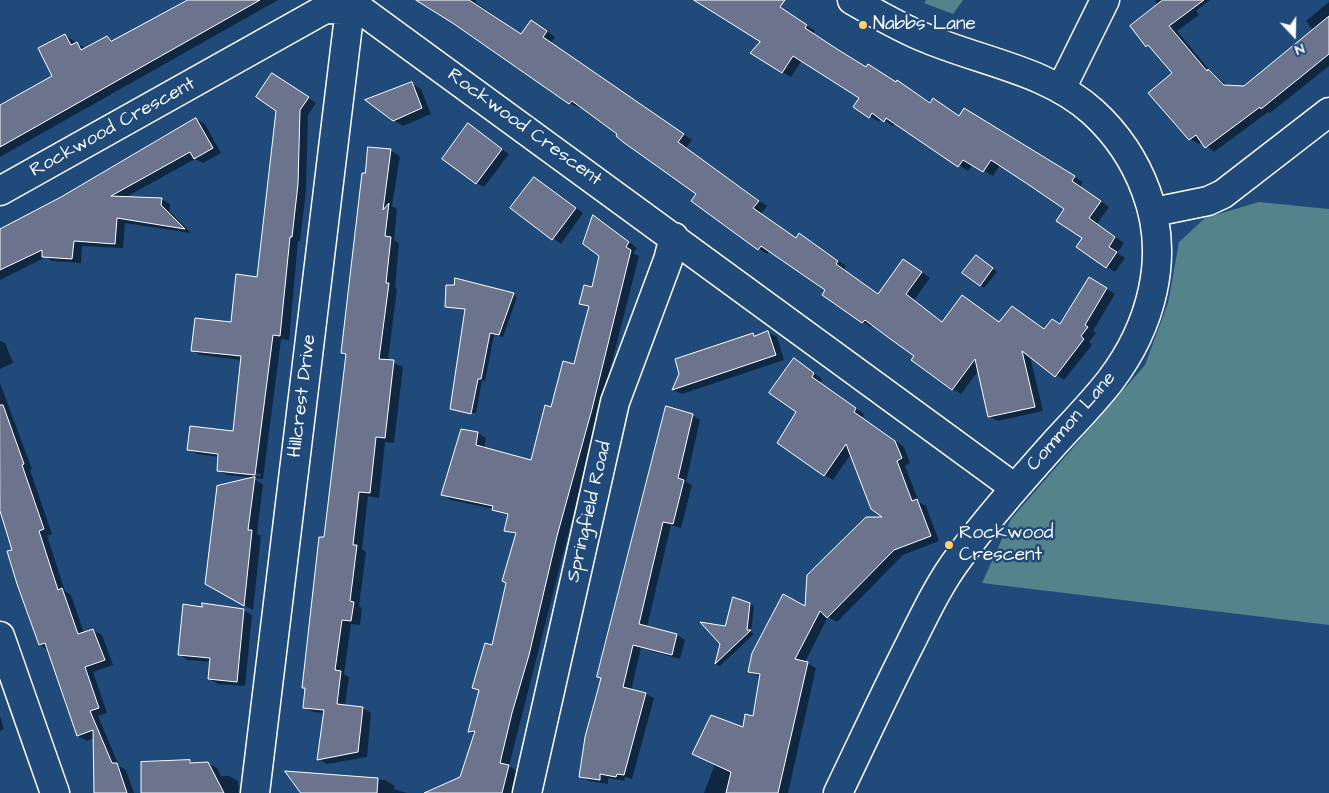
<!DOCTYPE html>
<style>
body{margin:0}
#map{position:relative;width:1329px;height:793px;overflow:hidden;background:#1f4a7a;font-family:"Architects Daughter",sans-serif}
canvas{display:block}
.north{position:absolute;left:1269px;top:10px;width:50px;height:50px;-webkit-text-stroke:4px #1f4a7a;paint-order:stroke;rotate:159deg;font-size:14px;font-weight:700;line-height:20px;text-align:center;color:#fff}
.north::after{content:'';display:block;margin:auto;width:18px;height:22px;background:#fff;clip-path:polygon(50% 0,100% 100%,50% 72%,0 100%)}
</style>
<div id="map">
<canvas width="1329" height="793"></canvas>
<div class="north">N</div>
</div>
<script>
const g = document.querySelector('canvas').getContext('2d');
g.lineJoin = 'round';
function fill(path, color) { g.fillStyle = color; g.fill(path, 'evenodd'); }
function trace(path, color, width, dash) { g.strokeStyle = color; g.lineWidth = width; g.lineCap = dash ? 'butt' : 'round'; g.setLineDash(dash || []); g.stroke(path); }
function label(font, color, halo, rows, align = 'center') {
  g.font = font + ' "Architects Daughter",sans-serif'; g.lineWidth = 5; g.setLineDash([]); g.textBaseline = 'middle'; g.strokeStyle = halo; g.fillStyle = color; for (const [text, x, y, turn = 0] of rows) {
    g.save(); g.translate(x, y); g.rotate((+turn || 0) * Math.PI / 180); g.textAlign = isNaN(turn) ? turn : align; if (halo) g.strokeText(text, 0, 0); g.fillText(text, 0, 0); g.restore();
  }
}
fill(new Path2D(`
 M926,0h37l-10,14 -29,-11z
 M1259,202l70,7v416l-347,-42 29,-64 134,-154 23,-62 11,-61 26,-24z`), '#55838c');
fill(new Path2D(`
 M191,0h87l-278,157v-53l54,-27 11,-42 21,14 21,-12 7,4z
 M420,0h56l-1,2 47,33 18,-9 15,11 -4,6 141,97 -6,8 81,58 -6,8 35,25h12l38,27 -3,4 35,25 34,-30 18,13 -16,22 29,23 20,-27 37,27 13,-16 32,23 16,-5 28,-47 26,16 -22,37 3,2 -7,9 3,3 -28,35 -34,-24 13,55 -45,10 -9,-5 -10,-46 -18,24 -8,-5 -40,-29 3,-4 -43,-32 -2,3 -8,-5 -37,-32 -56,-40 -3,4 -8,-5 -61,-55 -79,-60 -39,-28 -1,2 -9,-5z
 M697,0h73l45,31 -2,3 53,34 94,49 13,-2 110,67 -3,5 29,20 -12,17 27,19 -7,10 8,5 -10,14 -9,-6 -22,-28 -19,-29 -65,-44 -7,11 -20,-12 -5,7 -73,-48 -2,3 -12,-8 -2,4 -24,-15 5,-9 -58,-38 -11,17 -9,-5 -20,-30z
 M1210,0l-14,11 3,4 -22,16 34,41 17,14 16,1 69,-57 -7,-9 23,-19v64l-59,47 -2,-1 -54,40 -12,-10 -3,2 -9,-5 -16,-66 -42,-47 26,-20 -3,-6z
 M281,80l35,23 -8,12 -2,75 -6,51h-2l-9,99 -8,-1 -18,140 -36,-4 -9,-5 1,-13 -22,-3 -8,-5 45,-17 8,-72 -42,-5 -8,-5 40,-26 26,-46zM225,471l36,3v2l-36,-3z
 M412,84l9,5 10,25 -28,12 -9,-6z
 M196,119l9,5 16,29 -18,10 -8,-4 -69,38 36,2 8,5v8l21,21 -66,-10 -2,25 -41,-2 -1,17 -29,-2 -6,-4 -46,23v-49l62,-33z
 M476,130l33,24 -25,33 -8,-4z
 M370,148l21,3 9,5 -8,50 5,3 -3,31 5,3 -4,45 2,1 -9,72 15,6 -9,76 -9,-1 -6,56 -11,-2 -6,53 4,3 -7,54 3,2 -2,17 -9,-1 -7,50 5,3 -4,29 18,2 8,5 -4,44 -40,7 -9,-5 7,-46 -12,-1 -9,-5 2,-18 -3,-2 23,-148 21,-184 -5,-3z
 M535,178l48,35 -22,31 -49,-36z
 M594,216l43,32 -4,5 6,3 -130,510 8,5 -5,22h-58l21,-58 -5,-3 10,-41 -6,-4 18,-41 24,-111 -10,-5 3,-14 -15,-7 -43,-9 -8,-5 35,-62 8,5 -2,11 48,13 20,-53 23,-43 15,-58 -9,-5 12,-15 8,-33z
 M980,259l17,13 -13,16 -4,-3z
 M513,294l4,3 -14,40 -9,-2 -9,46 -3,-1 -6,33 -22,-3 -3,-1 15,-99 -20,-4z
 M767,332l10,5 7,23 -102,34 -9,-4 8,-16 72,-40 3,2z
 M0,341l5,2 8,20 -13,6z
 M803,365l19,14 -2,4 44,31 -2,4 42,29 6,16 -5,3 14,36 7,4 13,35 -36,14 -66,67 -9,-5 -23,45 11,6 -28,125h-84l11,-29 39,-47 7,-40 -12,-5 137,-154 -35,-64 -18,26 -9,-5 -26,-63z
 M0,383l32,86 -2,1 22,64 -5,2 18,55 6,4 13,38 9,-3 9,5 11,30 -20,7 14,41 -9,3 21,50 7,4 8,23h-39l-1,-55 -7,3 -9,-5 -29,-86 -9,-5 -40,-139z
 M692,415l8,5 -14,62 6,3 -11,43 -10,-3 -24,102 30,8 8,5 -5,19 -39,-11 -10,43 15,3 8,4 -22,81 -7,-2 -1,4 -16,-3v6l-19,-3 -8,-5z
 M254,479l9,5 -6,50 4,2 -8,74 -47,-26z
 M750,604l4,2 -3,26 3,2 -34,32 -4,-2 10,-36z
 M203,608l40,2 9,5 -7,71 -27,-2 -9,-5 2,-17 -23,-2 -8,-5z
 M0,716l4,13 -4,2z
 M190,761l5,3 13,-1 9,5 4,8h8l9,5 1,12h-96z
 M287,772l98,8 10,6 -1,3 13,4h-106z`), '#0007');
const building = new Path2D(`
 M188,0h72l-260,147v-42l52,-29 -14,-28 27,-14 6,11 6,-3 4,8 26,-14 4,5z
 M416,0h53l52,34 10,-14 16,11 -4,6 141,97 -6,8 81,59 -6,7 43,30 3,-5 39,28 -2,3 42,30 25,-35 19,13 -16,22 36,28 20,-27 37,27 13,-16 32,23 8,-10 8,5 29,-47 18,11 -22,37 3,2 -7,9 3,3 -29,38 -33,-26 13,56 -47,10 -13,-58 -23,31 -41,-30 3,-4 -25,-18 -24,-18 -3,3 -40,-28 3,-5 -64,-44 -3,4 -67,-49 5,-7 -73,-52 -7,-6 1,-2 -45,-33 -3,3 -115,-80z
 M694,0h91l-5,7 27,18 -2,3 32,21 29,18 2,-3 28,18 1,-2 33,23 3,-5 26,18 5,-8 111,68 -3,5 29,20 -12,17 26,19 -6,10 8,5 -11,16 -30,-21 6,-9 -26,-17 8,-12 -32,-22 -41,-27 -8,12 -20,-12 -5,7 -72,-49 -2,4 -12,-9 -3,5 -16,-11 6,-9 -66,-42 -11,17 -32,-20 10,-11z
 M1163,0h41l-35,26 38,45 1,-2 16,16 20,1 85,-70v38l-68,55 -1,-2 -55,41 -9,-13 -7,5 -41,-47 24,-20 -24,-28 -2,2 -16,-21z
 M272,73l37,24 -9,13 -2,74 -6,53h-2l-10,99 -7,-1 -18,140 -38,-4 1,-17 -31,-4 3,-24 43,5 8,-75 -50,-5 4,-33 36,4 5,-48 21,3 19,-166 -20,-14z
 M412,82l10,26 -29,13 -28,-21z
 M196,118l17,30 -19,11 -4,-7 -79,44 51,2 -1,7 24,24 -68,-11 -2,26 -41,-3 -2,18 -30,-2v-7l-42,20v-41l61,-32z
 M468,123l34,26 -26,35 -34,-25z
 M368,147l23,2 -8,61 6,-7 -4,33 6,1 -5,46h3l-10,76 15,1 -9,78 -9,-1 -6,56 -11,-1 -6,53h4l-7,56 4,1 -3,19 -9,-1 -7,50 6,1 -4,33 26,3 -5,45 -41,8 7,-50 -21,-2 2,-20h-3l17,-151h5l22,-183 -5,-1 21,-180h3z
 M534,177l42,31 -24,32 -42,-32z
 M593,215l36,27 -3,5 5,3 -39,159 -35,127 -28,119 -17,58 -12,50 9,2 -7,28h-78l36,-16 15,-46 -7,1 11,-42 -7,-2 13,-45 7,2 14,-62 -4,-2 14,-48 -12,-2 4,-17 -16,-4 1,-4 -52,-11 20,-66 17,3 -2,13 55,15 14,-55 6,2 12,-46 11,3 5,-20 10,-38 -10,-2 5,-19 8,2 7,-31 -16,-12z
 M976,255l17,13 -13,18 -18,-13z
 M455,278l59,15 -15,42 -9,-2 -9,46h-3l-7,35 -21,-5 15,-100 -20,-2 1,-22h8z
 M768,331l8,24 -104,35 7,-16 -4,-15 78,-26 1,3z
 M794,358l20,15 -2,4 44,31 -2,4 41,29 7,17 -5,3 15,40 5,-2 14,37 -37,14 -67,68 -7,-7 -25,48 13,3 -30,131h-52l5,-21 -39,-18 19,-39 32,12 2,-13 8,2 7,-42 -12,-2 4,-19 31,-59 22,12 2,-31 59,-58h16l-11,-8 -25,-65 -22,32 -47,-33 19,-31 -27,-19z
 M0,405h3l21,59 -2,1 22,64 -5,2 19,59 4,-2 16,46 15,-5 12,31 -20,7 14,41 -9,3 22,52h5l10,30h-33l-1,-63 -16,6 -32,-93 -6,2 -22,-61 -10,-33 5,-1 -12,-39z
 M666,406l27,8 -15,64 6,2 -11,44 -10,-2 -24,102 38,10 -5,21 -39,-10 -10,42 23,6 -22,82 -7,-1 -1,3 -16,-3v6l-21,-3 6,-40 16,-59 -4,-1z
 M255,477l-7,53h4l-8,76 -39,-22 12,-98z
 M733,597l17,6 -3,27h4l-36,34 5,-20 -20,-22 25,4z
 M202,603l42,6 -7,73 -29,-3 2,-21 -32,-3 5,-51 19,3z
 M190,760v3l18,-1 16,31h-83v-31z
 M285,771l93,7 -1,15h-76z`);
fill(building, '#6c748d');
trace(building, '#fff', 1);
const minor = new Path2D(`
 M1061,89l44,-89
 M0,191l325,-182 36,1 654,478
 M1154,212l54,-11 15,-7 106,-82
 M0,636l55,157
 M255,793l96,-793
 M527,793l88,-391 53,-142 6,-23
 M838,793c24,-50 47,-100 72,-149 15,-30 30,-62 50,-88 29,-39 61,-75 93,-111 19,-21 39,-41 57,-64 41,-54 61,-124 36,-190 -11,-30 -29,-57 -53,-79 -45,-41 -110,-50 -165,-73 -26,-10 -51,-25 -76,-39`);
trace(minor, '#fff', 31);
trace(minor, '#1f4a7a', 28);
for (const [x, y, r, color] of [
 [863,25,5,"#ffd166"],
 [949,545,5,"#ffd166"]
]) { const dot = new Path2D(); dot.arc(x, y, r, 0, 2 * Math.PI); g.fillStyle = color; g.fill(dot); trace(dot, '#1f4a7a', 2); }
label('19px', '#fff', '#1f4a7a', [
 ["Nabbs Lane",873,25],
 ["Rockwood",959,534],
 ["Crescent",959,556]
], 'left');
label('19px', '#fff', '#1f4a7a', [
 ["Rockwood Crescent",113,128,-29],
 ["Rockwood Crescent",524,128,36],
 ["Hillcrest Drive",303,396,-83],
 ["Common Lane",1072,422,-49],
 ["Springfield Road",590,512,-77]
]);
</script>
